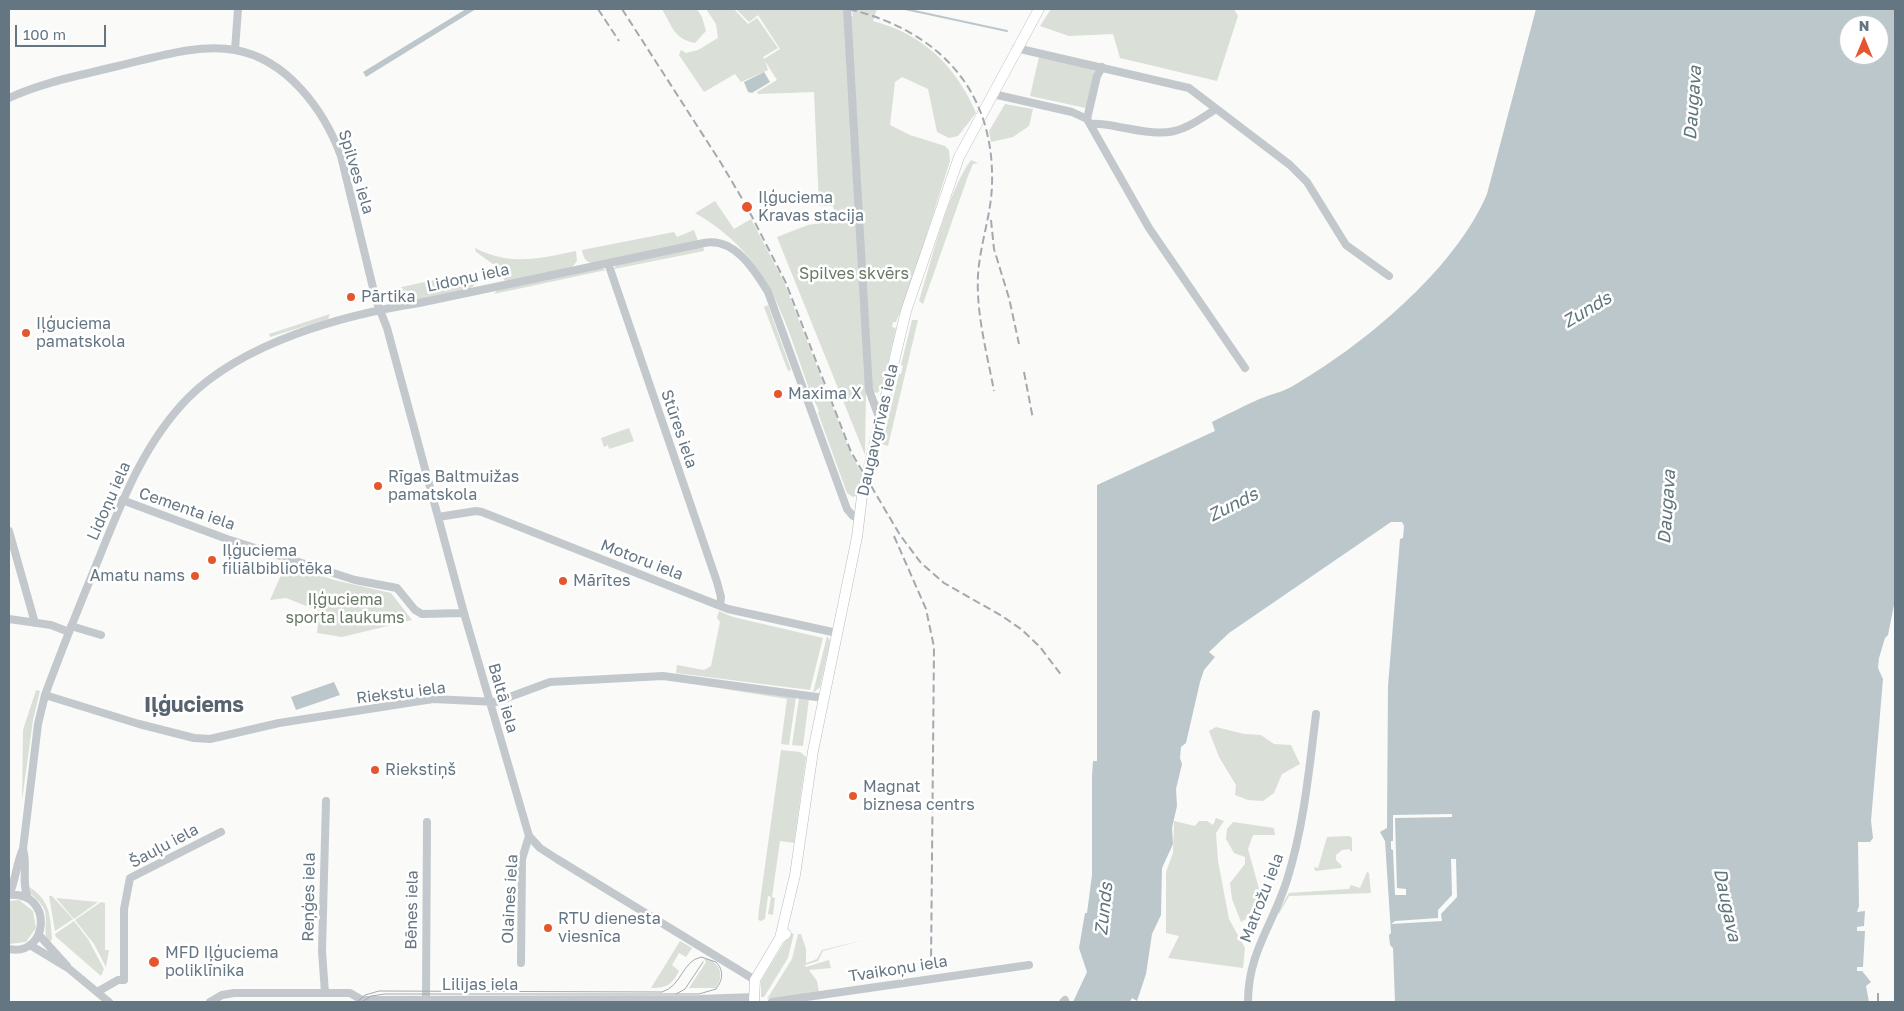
<!DOCTYPE html>
<meta charset="utf-8">
<style>
body{margin:0}
#map{position:relative;width:1904px;height:1011px;overflow:hidden;background:#fafaf8;font-family:"Golos Text",sans-serif}
canvas{display:block}
.frame{position:absolute;inset:0;border:10px solid #657683;pointer-events:none}
.north{position:absolute;left:1839px;top:15px;width:50px;height:50px;box-sizing:border-box;background:#fff;border:1px solid #c1c8cd;border-radius:50%;rotate:0deg;font-size:14px;font-weight:700;line-height:20px;text-align:center;color:#657683}
.north::after{content:'';display:block;margin:auto;width:18px;height:22px;background:#e4572e;clip-path:polygon(50% 0,100% 100%,50% 72%,0 100%)}
.scale{position:absolute;left:15px;top:25px;width:91px;height:22px;box-sizing:border-box;border:2px solid #657683;border-top:0;padding-left:6px;font-size:15px;line-height:18px;white-space:nowrap;color:#657683;-webkit-text-stroke:4px #fff;paint-order:stroke}
</style>
<div id="map">
<canvas width="1904" height="1011"></canvas>
<div class="frame"></div>
<div class="north">N</div>
<div class="scale">100 m</div>
</div>
<script>
const g = document.querySelector('canvas').getContext('2d');
g.lineJoin = 'round';
function fill(path, color) { g.fillStyle = color; g.fill(path, 'evenodd'); }
function trace(path, color, width, dash) { g.strokeStyle = color; g.lineWidth = width; g.lineCap = dash ? 'butt' : 'round'; g.setLineDash(dash || []); g.stroke(path); }
function label(font, color, halo, rows, align = 'center') {
  g.font = font + ' "Golos Text",sans-serif'; g.lineWidth = 5; g.setLineDash([]); g.textBaseline = 'middle'; g.strokeStyle = halo; g.fillStyle = color; for (const [text, x, y, turn = 0] of rows) {
    g.save(); g.translate(x, y); g.rotate((+turn || 0) * Math.PI / 180); g.textAlign = isNaN(turn) ? turn : align; if (halo) g.strokeText(text, 0, 0); g.fillText(text, 0, 0); g.restore();
  }
}
fill(new Path2D(`
 M662,9h35l5,8 4,14 -11,12c-21,-4 -23,-17 -33,-34z
 M706,9h28l14,15 9,-6 21,30 -15,9 1,2 16,-10 -22,-34 -9,7 -13,-13h108v4l9,3 -2,-7h26l-4,12c50,13 83,45 103,92l-18,23 -9,2 -12,-6 -9,-43 -26,-12 -7,5 -5,43 20,10 35,11 4,4 1,11 -40,126 -14,35h-3l-1,5 4,1 -14,60 -5,5 -11,-3 -1,65 -88,-218 31,-12 28,-5 -3,-14h-14l-5,-114 -56,2 -1,-2 20,-12 -12,-19 3,9 -27,12 -6,-8 -31,18 -25,-37 2,-5 5,3 12,-3 20,-12 -2,-14z
 M1051,9h183l4,7 -21,65 -97,-23 -7,-24 -44,2 -29,-10z
 M1039,57l56,13 -9,38 -56,-12z
 M1005,104l28,5 -4,17 -16,11 -22,5 -2,-11z
 M971,160l7,3 -5,1 -5,12 -45,128 -4,-3c12,-39 29,-110 52,-141z
 M715,201l19,28 17,-10 33,63 67,172 11,20 -6,22 -3,1 -6,-4 -29,-80 1,-2 -9,-20c-27,-75 -40,-135 -115,-178z
 M694,230l4,11 -106,22c-7,-1 -9,-7 -10,-13l92,-18 3,5z
 M703,246l1,5 -90,18 2,-4z
 M475,248c36,18 63,11 101,3l1,10 -5,6 -67,14 -8,-14 -21,-15z
 M601,268l5,2 -112,24 4,-5z
 M474,271l3,2c0,7 -1,13 -8,16l-49,10 -30,1 2,-8 10,-5z
 M768,305l23,65 -3,1 -24,-64z
 M330,314l-2,5 -58,18 -1,-3z
 M912,320h6l-30,126 -6,-2 17,-70h2l2,-8 -2,-1z
 M629,428l5,13 -25,8 -1,-4 -4,2 -3,-9z
 M286,564l48,16 57,13 21,27 -70,17 -25,-4 2,-22 -33,-13 -16,2z
 M719,611l14,6 90,21 -13,52 -134,-17 1,-8 27,5 7,-4 9,-44 -3,-4z
 M827,636l3,5 -10,46 -7,6z
 M668,680l128,17 -7,48 -8,-1 6,-45z
 M36,690l4,1 -7,29 -11,81 1,-71z
 M799,698l10,1 -6,47 -11,-1z
 M1216,727l28,7 17,1 13,9 17,1 9,19 -18,10 -8,19 -11,8 -15,-1 -13,-5 1,-10 -17,-28 -10,-26z
 M781,750l19,2 6,5 -12,86 -14,-2 -8,56 3,1 -2,17 -5,-1 3,-17 -3,-1 -3,23 -4,2 -3,-1 1,-11z
 M1216,818l8,3 -8,12 2,28 11,58 16,29 -2,20 -75,-10 11,-22 -13,-3v-61l7,-19 1,-32 21,5 4,-5h8l6,4z
 M1233,822l41,6 1,7h-22l-5,14 13,47 1,13 -21,13 -9,-23 -2,-16 15,-19v-7l-11,-4 -8,-14 1,-10z
 M1349,836l3,2v14l-3,-3 -7,1 -6,5v5l6,6 -1,2 -26,3 -1,-4 4,1 9,-31z
 M1367,872l2,1 2,20 -82,3 -10,18v-4l10,-17 60,-4 2,-4 9,3z
 M26,885c24,14 24,28 26,54l-3,4c-7,-9 -1,-20 -4,-32 -4,-11 -16,-15 -19,-26z
 M49,896h3l21,23 -18,12z
 M56,898l42,4 -24,17z
 M19,900l14,11 3,17 -10,14 -17,2v-43z
 M101,902l4,1v47h4l-3,17 -12,-23 -19,-24z
 M74,921l14,18 16,30 -3,7 -45,-39 -1,-3z
 M794,933l-6,25 -24,39h-3v-16l28,-46z
 M798,934h3l5,15v14l11,-4 5,-9 42,-10 -41,11 -5,10 -13,4 1,2 23,-7 2,8 -22,2 8,11 2,11 -52,7 25,-40z
 M680,941l12,7 -6,9 -7,-4 -7,12 7,6c-7,13 -11,17 -28,17z
 M704,958c16,3 21,17 12,30h-27l17,-26z`), '#dadfd7');
fill(new Path2D(`
 M466,9h10l-110,68 -3,-5z
 M1536,9h359v591l-7,35 -3,3 -6,20 -1,10 5,11 -12,142 2,17 -3,4h-12l1,64 -2,6 8,-1 -1,15 -7,1v4h8l-2,36h-6v4h5l9,11 -5,4 3,16h-474l-2,-54 -3,-3 -1,-10 2,-2 -6,-92 -5,-9 7,-4 1,-142 12,-147 3,-1 1,-12 -2,-4h-11l-162,111 -20,19 6,5 -11,13 -4,12 -14,61 -5,4 -1,11 2,6 -6,25 1,17 -5,22 1,16 -11,24 -1,47 -9,19 -6,40 -9,27 -5,-3 -2,4h-57l14,-30 -8,-24 6,-35h2l5,-38v-99l1,-15h4v-276l118,-54 -3,-9c14,-7 30,-15 43,-21 12,-6 25,-8 36,-14 70,-40 164,-117 196,-193zM1849,25h30v30h-30z
 M764,72l6,10 -18,11 -4,-1 -4,-10z
 M334,682l6,13 -44,15 -5,-13z`), '#bbc7cb');
fill(new Path2D(`
 M1452,814v3l-57,1 2,70 9,1v6h-11l-2,-45 -2,-1v-8h2v-26z
 M1451,859h5l1,38 -16,17 1,7 -51,3 4,-3 43,-3v-8l14,-15z`), '#fafaf8');
trace(new Path2D(`
 M905,9l102,22`), '#bbc7cb', 2);
const major = new Path2D(`
 M780,938l15,-63 18,-124 44,-214 5,-41 44,-185 53,-154 80,-148
 M754,1002l1,-22 25,-42 6,-4`);
trace(major, '#b5babe', 11);
trace(new Path2D(`
 M847,9l22,381 10,27
 M1016,48l173,40 101,77 17,17 39,63 43,31
 M235,50l3,-41
 M993,94l79,18 15,7 62,109 96,140
 M9,98c34,-16 73,-23 109,-32 35,-8 81,-23 117,-16 52,9 89,60 106,106l35,144 11,28 77,285 65,223 11,12 17,11 198,121
 M1087,119l10,-43 5,-9
 M1091,124c12,-1 22,2 34,4 46,9 53,6 91,-19
 M608,263l109,319 4,15 -1,8
 M122,500l105,39 128,41 42,8 18,22 7,4 42,-1
 M438,517l38,-6 6,1 246,97 109,24
 M9,531l26,92
 M9,619l42,6 18,7
 M71,626l30,9
 M45,695l94,29 55,14 16,1 69,-16 154,-24 63,3 54,-20 113,-6 161,22
 M9,895c45,-4 40,62 0,54
 M9,895c7,-15 7,-31 14,-46
 M28,898c-7,-16 0,-32 -5,-49l15,-125 7,-29c17,-46 35,-91 54,-137 23,-57 45,-115 89,-160 56,-56 155,-83 231,-95l285,-60c30,-6 50,26 64,49l79,217 6,7 6,2
 M39,935l28,31
 M30,945l38,23 41,34
 M521,963l1,-104 7,-23
 M97,992l21,-12h6v-71l6,-31 91,-46
 M325,993l-3,-42 4,-150
 M426,998l1,-176
 M210,1002l12,-7 12,-2h116l12,7 338,-1 54,-2
 M772,1002l257,-37
 M1063,1002l2,-2
 M1248,1002c0,-50 25,-77 39,-122 17,-54 22,-110 29,-166`), '#c3c8cc', 8);
trace(major, '#fff', 10);
trace(new Path2D(`
 M676,994l9,-5 18,-27
 M357,1002l8,-7 14,-4 283,1c20,-6 20,-31 39,-35l15,5c8,8 7,18 0,27l-17,5h-314l-14,2 -9,6`), '#a2aab0', 1);
trace(new Path2D(`
 M598,9l21,32
 M622,9l99,154 26,44 39,76 65,169 49,83 21,28 23,20 58,33 19,13 19,18 22,29
 M849,9c89,22 146,80 143,176 -1,31 -12,59 -14,90 -2,39 9,78 16,116
 M991,220l3,29 15,49 10,46
 M1024,372l9,47
 M894,536l32,73 8,38 -3,318
 M1878,993v9`), '#a2aab0', 2, [8, 4]);
for (const [x, y, r, color] of [
 [747,207,6,"#e4572e"],
 [351,297,5,"#e4572e"],
 [26,333,5,"#e4572e"],
 [778,394,5,"#e4572e"],
 [378,486,5,"#e4572e"],
 [212,560,5,"#e4572e"],
 [195,576,5,"#e4572e"],
 [563,581,5,"#e4572e"],
 [375,770,5,"#e4572e"],
 [853,796,5,"#e4572e"],
 [548,928,5,"#e4572e"],
 [154,962,6,"#e4572e"]
]) { const dot = new Path2D(); dot.arc(x, y, r, 0, 2 * Math.PI); g.fillStyle = color; g.fill(dot); trace(dot, '#fff', 2); }
label('16px', '#657683', '#fff', [
 ["Spilves iela",356,172,73],
 ["Lidoņu iela",468,278,-12],
 ["Stūres iela",679,429,71],
 ["Daugavgrīvas iela",878,430,-77],
 ["Lidoņu iela",109,501,-66],
 ["Cementa iela",187,509,19],
 ["Motoru iela",642,560,21],
 ["Riekstu iela",401,693,-7],
 ["Baltā iela",503,698,74],
 ["Šauļu iela",164,846,-28],
 ["Reņģes iela",309,897,-89],
 ["Matrožu iela",1262,898,-69],
 ["Olaines iela",510,899,-87],
 ["Bēnes iela",412,910,-89],
 ["Tvaikoņu iela",898,969,-9],
 ["Lilijas iela",480,985]
]);
label('16px', '#657683', '#fff', [
 ["Iļģuciema",758,198],
 ["Kravas stacija",758,216],
 ["Pārtika",361,297],
 ["Iļģuciema",36,324],
 ["pamatskola",36,342],
 ["Maxima X",788,394],
 ["Rīgas Baltmuižas",388,477],
 ["pamatskola",388,495],
 ["Iļģuciema",222,551],
 ["filiālbibliotēka",222,569],
 ["Amatu nams",185,576,"right"],
 ["Mārītes",573,581],
 ["Riekstiņš",385,770],
 ["Magnat",863,787],
 ["biznesa centrs",863,805],
 ["RTU dienesta",558,919],
 ["viesnīca",558,937],
 ["MFD Iļģuciema",165,953],
 ["poliklīnika",165,971]
], 'left');
label('16px', '#687a64', '#fff', [
 ["Spilves skvērs",854,274],
 ["Iļģuciema",345,600],
 ["sporta laukums",345,618]
]);
label('italic 18px', '#60757c', '#fff', [
 ["Daugava",1693,103,-86],
 ["Zunds",1587,310,-31],
 ["Zunds",1233,505,-27],
 ["Daugava",1667,507,-86],
 ["Daugava",1727,905,78],
 ["Zunds",1104,909,-84]
]);
label('bold 21px', '#57646e', '#fff', [
 ["Iļģuciems",194,705]
]);
</script>
